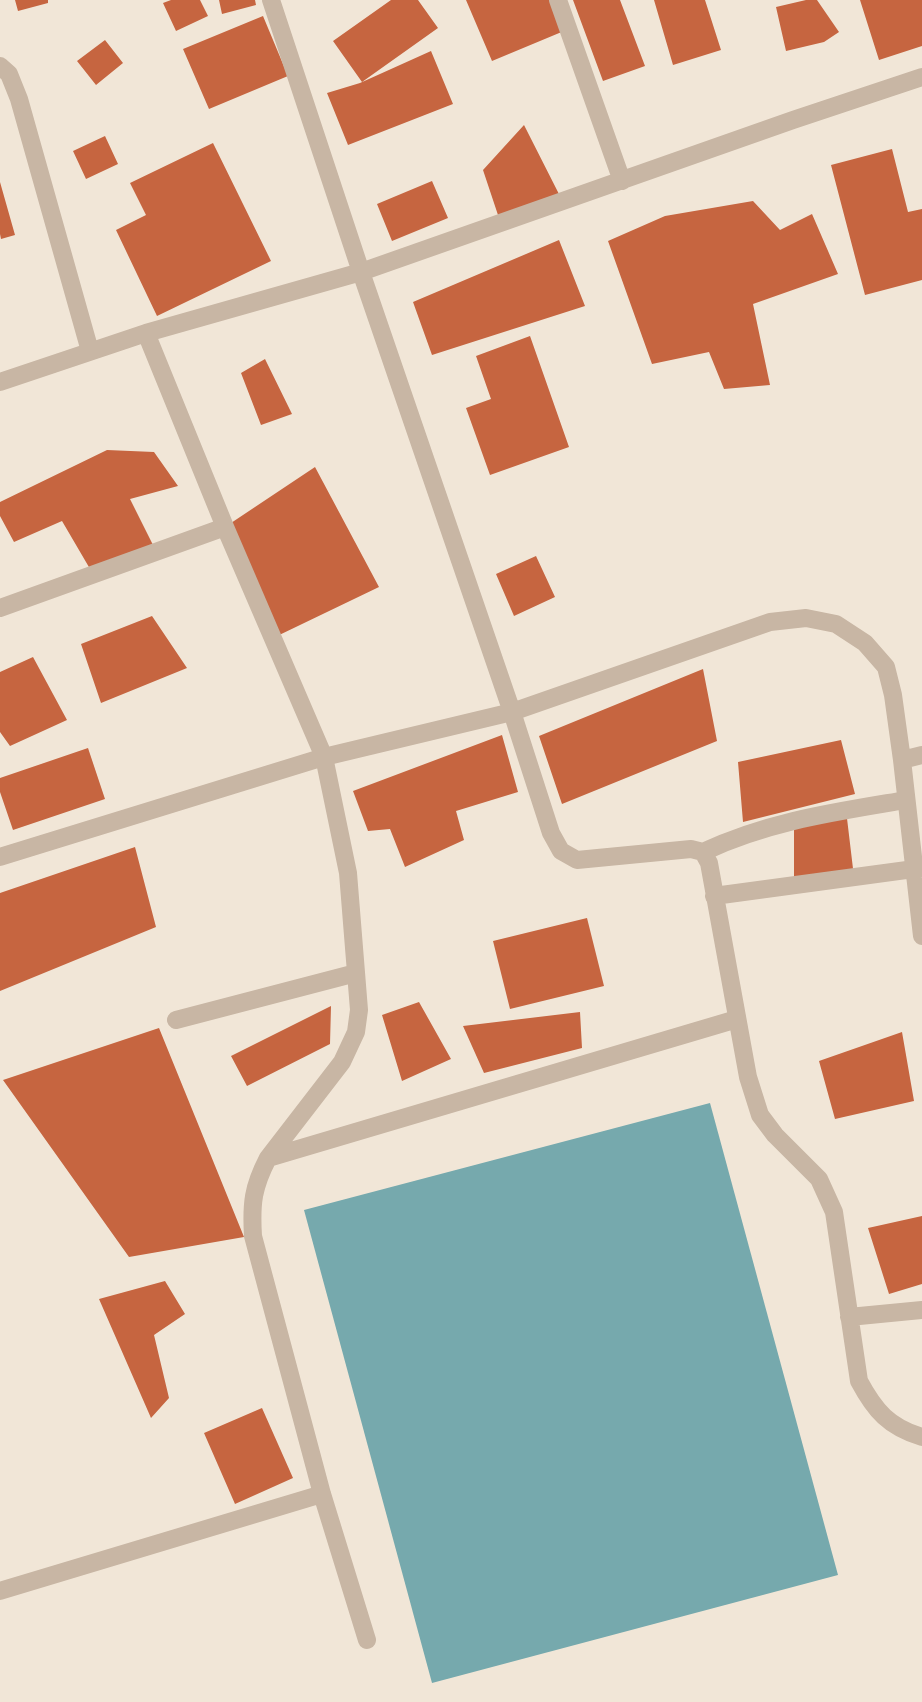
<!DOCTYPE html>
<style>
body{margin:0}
canvas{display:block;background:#f1e6d7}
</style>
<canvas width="922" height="1702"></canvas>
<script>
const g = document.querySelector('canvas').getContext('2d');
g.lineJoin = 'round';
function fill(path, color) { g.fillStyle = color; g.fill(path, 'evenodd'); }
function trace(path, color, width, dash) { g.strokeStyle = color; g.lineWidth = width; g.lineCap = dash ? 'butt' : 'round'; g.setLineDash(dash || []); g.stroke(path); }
fill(new Path2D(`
 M710,1103l128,472 -406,108 -128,-473z`), '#76a9ad');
fill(new Path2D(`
 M15,0h33v3l-30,8z
 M171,0h29l8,16 -32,15 -13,-28z
 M219,0h36l1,5 -34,9z
 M391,0h27l20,28 -76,54 -29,-41z
 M466,0h85l13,31 -72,30z
 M573,0h47l25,66 -42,15z
 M654,0h51l16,50 -48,15z
 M806,0h11l22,32 -15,10 -38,9 -10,-44z
 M860,0h62v46l-43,14z
 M263,16l25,60 -79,33 -26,-60z
 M105,40l18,23 -27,22 -19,-24z
 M431,51l22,53 -105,41 -21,-52 33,-10z
 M524,125l39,77 -62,22 -18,-54z
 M105,136l13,28 -32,15 -13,-28z
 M213,143l58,118 -114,55 -41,-86 30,-15 -16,-32z
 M892,149l16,63 14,-3v71l-57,15 -34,-130z
 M432,181l16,37 -56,23 -15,-37z
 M0,182l15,53 -14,4 -1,-5z
 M753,201l27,29 32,-16 26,60 -85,30 17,81 -46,4 -15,-37 -57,12 -44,-123 57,-25z
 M559,240l26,66 -153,49 -19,-53z
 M530,336l39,111 -79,28 -24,-67 25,-9 -15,-43z
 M265,359l27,55 -31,11 -20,-52z
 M107,450l47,2 24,34 -48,13 26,52 -63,23 -31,-53 -48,21 -14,-26v-14z
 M315,467l64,120 -106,51 -48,-111z
 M536,556l19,41 -41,19 -18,-42z
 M152,616l35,52 -86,35 -20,-59z
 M33,657l34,63 -57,26 -10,-14v-60z
 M703,669l14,72 -155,63 -23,-68z
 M502,735l16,57 -62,19 8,29 -59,27 -15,-38 -22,2 -15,-40z
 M841,740l14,54 -112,28 -5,-60z
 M88,748l17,51 -92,31 -13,-38v-14z
 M846,810l8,67 -60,8v-65z
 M135,847l21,80 -156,64v-98z
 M587,918l17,68 -94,23 -17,-68z
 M419,1002l32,57 -49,22 -20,-66z
 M331,1006l-1,38 -83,42 -16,-30z
 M580,1012l2,36 -98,25 -21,-47z
 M159,1028l85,209 -115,20 -126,-177z
 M902,1032l12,69 -79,18 -16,-58z
 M922,1216v68l-33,10 -21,-66z
 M165,1281l20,33 -31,21 15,63 -18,20 -52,-119z
 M262,1408l31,70 -58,26 -31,-71z`), '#c66540');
trace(new Path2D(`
 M271,0l90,272 151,440 39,121 10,18 16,9 114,-11 12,3 6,11 39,214 12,38 15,20 44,44 15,33 25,169c16,30 30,46 63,56
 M558,0l64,181
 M0,66l9,8 10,25 71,252
 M146,333l79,194 99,230 24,116 11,137 -3,22 -14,30 -74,96c-15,29 -17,45 -15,78l69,258 45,146
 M0,382l146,-49 215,-61 432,-152 129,-43
 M0,608l225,-81
 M902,760l20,-5
 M703,852c66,-31 132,-40 203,-52
 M0,857l324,-100 188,-45 258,-90 36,-4 30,6 29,19 21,24 7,28 9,65 20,176
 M714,896l208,-28
 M176,1020l180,-47
 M268,1158l469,-139
 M849,1317l73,-7
 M0,1591l322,-97`), '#c8b6a4', 18);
</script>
